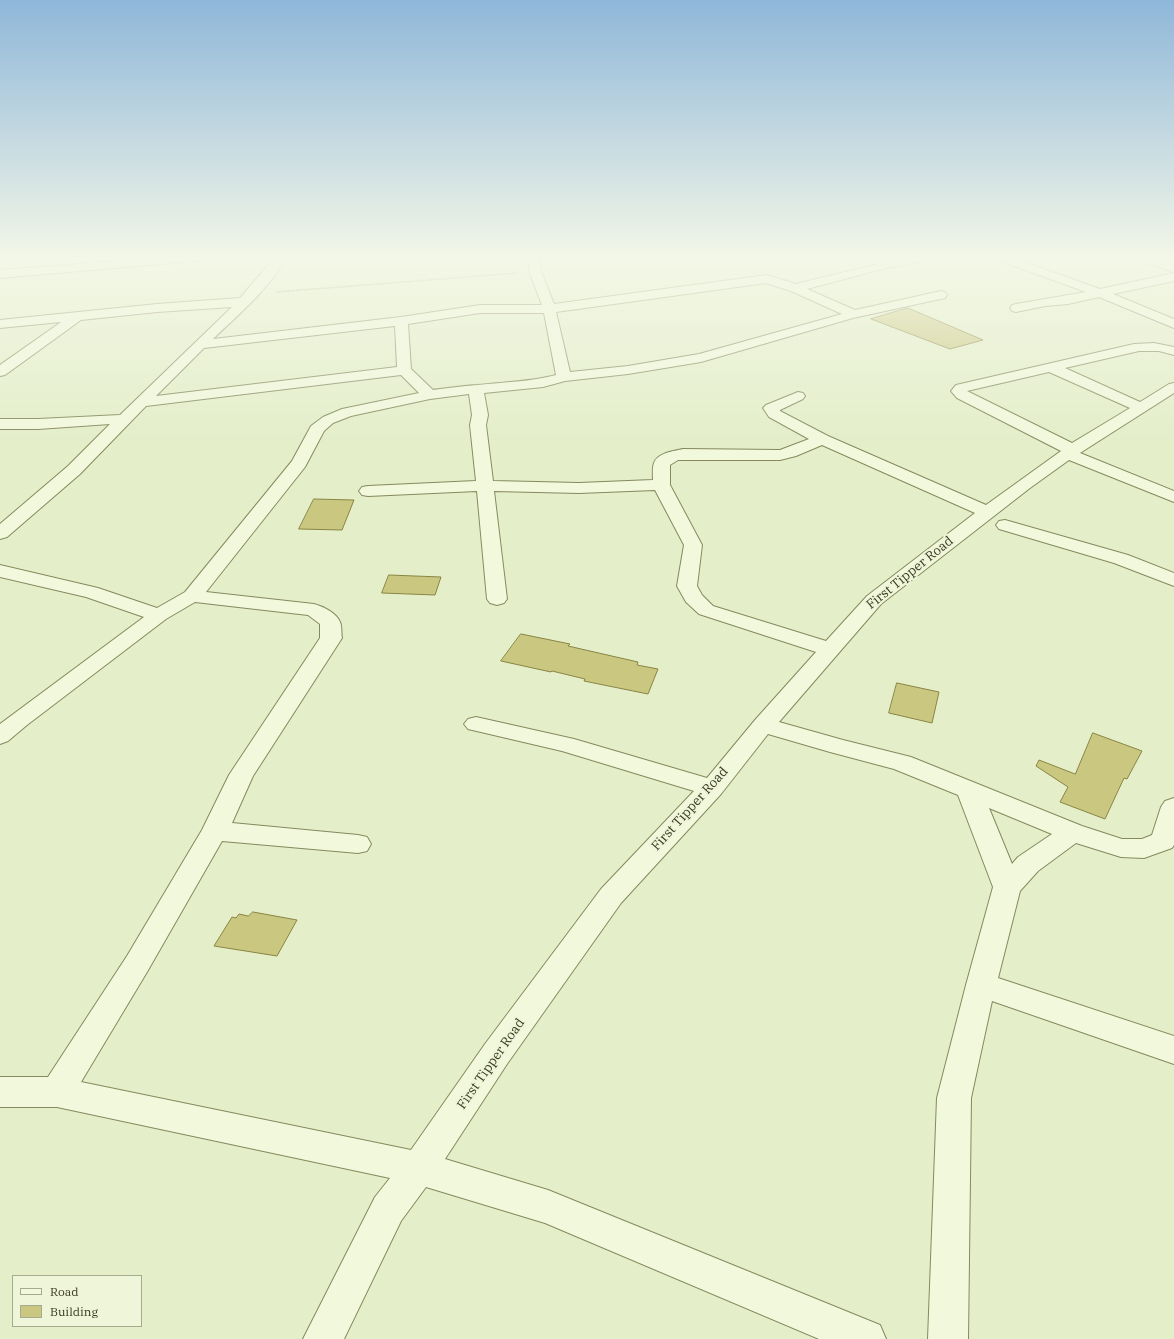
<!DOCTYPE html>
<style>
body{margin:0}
#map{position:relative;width:1174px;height:1339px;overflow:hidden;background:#e4eec9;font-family:"IBM Plex Serif",serif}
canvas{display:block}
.legend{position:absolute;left:12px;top:1275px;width:130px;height:52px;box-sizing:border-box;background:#eef5d8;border:1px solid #a6aa8f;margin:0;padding:5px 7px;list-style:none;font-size:12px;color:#3a3a21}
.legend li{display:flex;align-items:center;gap:8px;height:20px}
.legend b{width:20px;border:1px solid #a6aa8f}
</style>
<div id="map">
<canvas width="1174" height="1339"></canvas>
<ul class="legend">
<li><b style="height:5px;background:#f1f8dc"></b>Road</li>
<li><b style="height:11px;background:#cac880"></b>Building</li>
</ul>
</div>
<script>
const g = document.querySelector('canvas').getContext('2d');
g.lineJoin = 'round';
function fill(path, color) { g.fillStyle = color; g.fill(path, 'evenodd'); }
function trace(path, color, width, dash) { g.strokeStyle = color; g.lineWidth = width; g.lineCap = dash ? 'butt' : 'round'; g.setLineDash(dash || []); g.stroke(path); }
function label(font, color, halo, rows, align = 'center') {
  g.font = font + ' "IBM Plex Serif",serif'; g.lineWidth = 4; g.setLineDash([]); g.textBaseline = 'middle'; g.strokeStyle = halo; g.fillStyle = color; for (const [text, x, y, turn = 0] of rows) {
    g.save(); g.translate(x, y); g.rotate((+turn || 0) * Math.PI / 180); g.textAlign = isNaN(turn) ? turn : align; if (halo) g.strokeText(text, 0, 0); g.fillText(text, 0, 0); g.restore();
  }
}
const building = new Path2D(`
 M908,308l75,32 -33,9 -79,-30z
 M314,499l40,1 -12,30 -43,-1z
 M389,575l52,2 -6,18 -53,-2z
 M521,634l49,10 -2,2 70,16 -1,3 21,4 -10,25 -64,-13 1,-2 -33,-8 -1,1 -50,-11z
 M897,683l42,9 -7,31 -43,-10z
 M1093,733l49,18 -15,28 -3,-1 -19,41 -45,-17 8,-15 -32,-21 3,-6 36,14z
 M253,912l44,8 -20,36 -63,-10 18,-29 4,1 3,-4 9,2z`);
fill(building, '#cac880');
trace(building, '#888444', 1);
const minor = new Path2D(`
 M168,257h45l-6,3 -207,18v-8z
 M275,257h12c-18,32 -48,57 -74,82l188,-22 79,-12h62l-13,-34 -1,-14h12l1,14 13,33 213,-29 29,9 86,-21 29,-6h24l-6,3 -47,9 -75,20 48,21 86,-19 4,1 2,3 -2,3 -92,20 -152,44 -73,12 -63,7 -22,6 -59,6 4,22 -2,10 7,56 86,2 74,-3c0,-5 -1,-12 1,-17 3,-10 20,-12 29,-14l97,1 29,-11 -40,-22 -6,-9 3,-3 32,-13 5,1 2,3 -2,3 -23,11v1l48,25 158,69 75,-54 -104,-53 -6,-7 5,-6 178,-41 20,-1 20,4v8l-15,-4h-20l-74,17 75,34 29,-18 5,-1v10l-94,60 94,38v11l-105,-42 -39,28 -149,116 -102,118 64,18 68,17 171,69 40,13h20l10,-4 9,-28 4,-6 9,-3v47l-2,3 -28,10 -23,-1 -45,-14 -38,28 -18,20 -22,87 176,58v28l-182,-63 -21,97 -3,241h-40l9,-241 29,-113 27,-98 -35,-92 -64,-26 -64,-17 -62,-18 -47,60 -100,109 -114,161 -62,95 103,31 332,135 6,14h-67l-274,-116 -119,-36 -25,34 -57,118h-41l72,-142 15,-19 -333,-71h-57v-30h48l79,-121 75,-126 27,-55 91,-137v-14l-12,-9 -113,-13 -29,17 -139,106 -19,16 -8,3v-20l144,-107 -58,-20 -86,-20v-12l98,23 59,20 28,-16 107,-131 19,-35 12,-9 19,-8 77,-16 -18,-18 -255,31 -66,68 -73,63 -7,2v-15l68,-58 42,-42 -72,5h-38v-10h38l82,-4 112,-108 -75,5 -76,8 -76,55 -5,1v-11l61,-43 -61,6v-8l157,-16 83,-6zM766,283l25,8 51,23 -143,40 -71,12 -58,6 -14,-60zM480,313h64l12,62c-26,7 -52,7 -79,10 -15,1 -29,3 -44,5l-22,-21 -3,-45zM395,326l2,41 -241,29 48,-48zM1049,372l81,36 -58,35 -105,-52zM469,394l3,21 -2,10 6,56 -108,5 -6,1 -3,4 3,4 6,1 109,-5 10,108 3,4 7,2 7,-2 3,-4 -13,-108 85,2 76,-3 29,55 -7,41 9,16 13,12 117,38 -61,68 -48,58 -133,-39 -98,-22 -8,2 -4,5 4,5 94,22 132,40 -93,98 -116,155 -74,106 -330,-68 66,-110 75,-131 136,12 9,-2 4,-7 -4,-7 -9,-2 -126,-12 21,-47 89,-138c-1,-5 0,-12 -2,-16 -3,-9 -18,-16 -26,-18l-108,-12 99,-125 19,-36 9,-8 18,-7 79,-17zM822,445l153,68 -108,83 -41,45 -113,-35 -11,-11 -5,-9 5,-41 -32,-60v-20l8,-5h102l16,-4zM989,808l63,26 -34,23 -6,7z
 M993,257h17l90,32 74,-16v8l-61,13 61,25v9l-75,-31 -31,7 -23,2 -29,6 -4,-1 -2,-3 2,-3 4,-1 70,-12 -91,-33z
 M1134,257h17l23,8v7l-38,-13z
 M1005,520l123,35 46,18v13l-60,-23 -115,-34 -3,-4 3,-4z`);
trace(minor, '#86895e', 2);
trace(new Path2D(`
 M276,292l242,-19`), '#86895e', 1.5, [1.5, 1]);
fill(minor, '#f1f8dc');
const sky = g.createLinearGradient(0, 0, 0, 445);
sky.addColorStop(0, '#8fb7d9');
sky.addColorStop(0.58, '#f3f7e7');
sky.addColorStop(1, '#f3f7e700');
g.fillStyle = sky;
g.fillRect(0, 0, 1174, 445);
label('13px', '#3a3a21', '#eef5d8', [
 ["First Tipper Road",910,573,-39],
 ["First Tipper Road",690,809,-48],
 ["First Tipper Road",491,1064,-55]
]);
</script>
